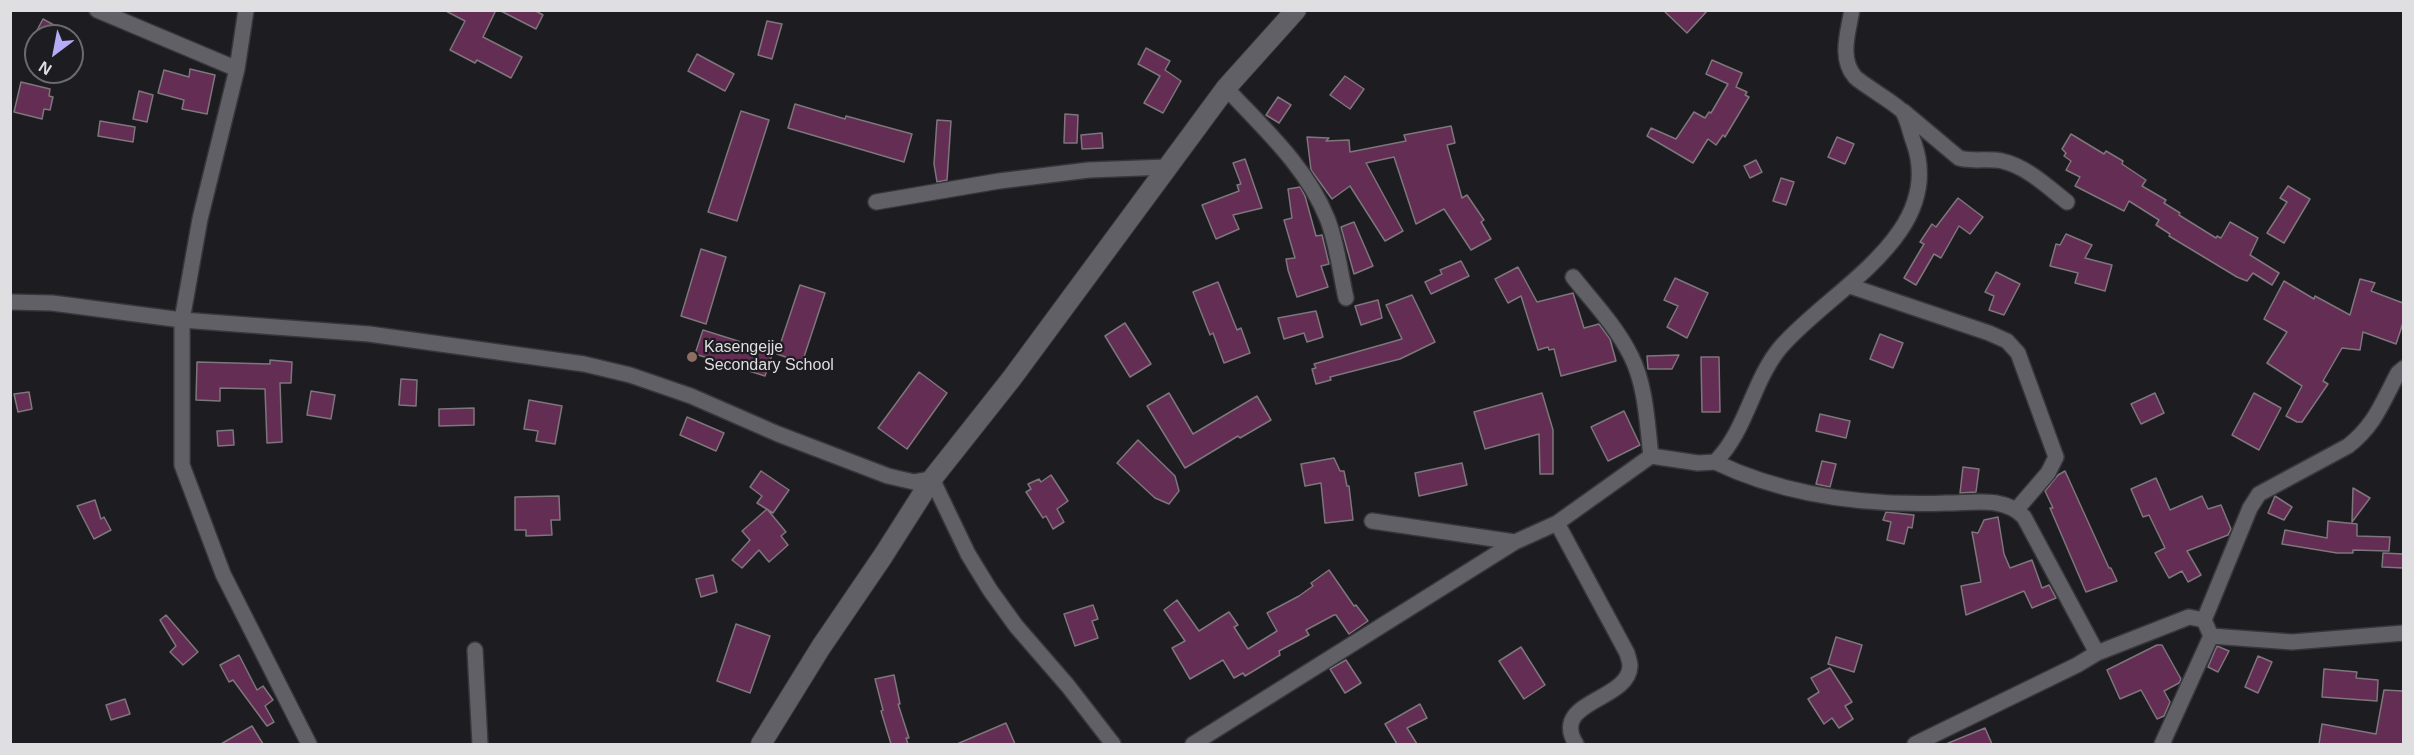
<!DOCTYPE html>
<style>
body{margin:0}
#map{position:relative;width:2414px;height:755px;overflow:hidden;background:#1d1c21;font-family:Helvetica,sans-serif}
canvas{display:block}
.frame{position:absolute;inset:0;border:12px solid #dfdee1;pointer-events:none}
.north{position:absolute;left:24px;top:24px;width:60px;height:60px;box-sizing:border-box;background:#1d1c21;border:2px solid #6b6a6e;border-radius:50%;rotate:212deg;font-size:16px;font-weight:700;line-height:24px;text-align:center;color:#dfdee1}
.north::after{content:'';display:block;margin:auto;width:21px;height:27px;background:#b4acf9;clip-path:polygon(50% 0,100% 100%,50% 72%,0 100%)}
</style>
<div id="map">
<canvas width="2414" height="755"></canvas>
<div class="frame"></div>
<div class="north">N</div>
</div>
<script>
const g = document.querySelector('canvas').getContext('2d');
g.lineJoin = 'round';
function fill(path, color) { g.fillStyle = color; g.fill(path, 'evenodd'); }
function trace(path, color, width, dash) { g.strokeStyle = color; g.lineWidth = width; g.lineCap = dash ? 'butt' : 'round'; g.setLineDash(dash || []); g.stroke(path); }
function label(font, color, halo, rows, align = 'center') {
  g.font = font + ' Helvetica,sans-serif'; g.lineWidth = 4.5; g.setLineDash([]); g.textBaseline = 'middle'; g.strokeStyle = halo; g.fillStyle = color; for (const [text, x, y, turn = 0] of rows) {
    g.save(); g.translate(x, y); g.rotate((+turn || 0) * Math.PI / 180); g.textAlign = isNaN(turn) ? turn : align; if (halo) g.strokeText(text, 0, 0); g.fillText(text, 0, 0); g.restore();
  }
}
const building = new Path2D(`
 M444,10h52l-13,27 39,20 -11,21 -34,-18 -2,3 -25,-13 15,-29z
 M499,10h35l9,5 -7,14z
 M1663,10h45l-21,23z
 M43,19l31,17h-40z
 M767,21l15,3 -10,35 -14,-4z
 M1146,48l24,13 -5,9 16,11 -18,32 -19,-10 16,-27 -22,-12z
 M697,54l37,20 -9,17 -37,-20z
 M1712,60l30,13 -6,14 11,5 -2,3 4,2 -24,40 -2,-2 -7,10 -8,-6 -15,24 -46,-27 4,-8 25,11 18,-27 11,6 4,-6 2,1 17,-29 -22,-10z
 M190,69l25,6 -8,39 -25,-5 2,-9 -26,-7 6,-23 25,7z
 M1345,76l19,13 -14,20 -20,-14z
 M21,82l29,7 -1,7 4,1 -3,13 -6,-1 -2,10 -28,-7z
 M139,91l14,4 -6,27 -14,-3z
 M1278,97l13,8 -12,18 -13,-8z
 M795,104l50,15 1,-3 66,18 -8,28 -116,-34z
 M741,111l28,9 -32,101 -29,-9z
 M1065,114l13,1 -1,28h-13z
 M937,120l14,1 -4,59 -10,2 -3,-18z
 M100,121l35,6 -2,15 -35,-6z
 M1451,126l4,17 -8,2 15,53 5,-3 17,25 -3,2 10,17 -20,11 -27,-41 -28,15 -22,-67 -28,6 37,68 -18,10 -35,-55 -18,13 -21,-29 -4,-33 22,1 -3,3 23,-1 1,12 56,-11 -2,-6z
 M1102,133l1,15 -21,1 -1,-14z
 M2071,134l33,20 2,-3 17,10 -1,3 24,16 -4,6 24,14 -2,3 16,10 -1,2 37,23 1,-2 4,2 9,-16 28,16 -8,17 29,18 -7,12 -19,-12 -6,8 -10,-4 -68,-41 1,-2 -14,-9 3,-5 -30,-19 -5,10 -49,-25 5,-9 -14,-7 5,-9 -7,-5 2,-3 -4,-4z
 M1837,137l17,7 -9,20 -17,-7z
 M1245,159l17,49 -29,7 6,14 -23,10 -14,-34 37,-14 -2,-6 4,-1 -8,-21z
 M1756,160l6,12 -12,6 -6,-12z
 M1781,178l13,4 -8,23 -13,-4z
 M2288,186l22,13 -26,44 -17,-10 20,-31 -7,-4z
 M1300,187l5,9 11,40 6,-1 7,29 -8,2 7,21 -31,10 -9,-27 -2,-11 9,-1 -11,-38 8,-2 -4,-29z
 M1958,198l25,19 -13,17 -11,-8 -18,32 -7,-4 -18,31 -12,-7 20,-34 -4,-2 12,-18 4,3z
 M1354,222l19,44 -19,8 -13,-47z
 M2066,234l26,11 -7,13 27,7 -7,26 -30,-8 3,-10 -28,-7 6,-22 4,1z
 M701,249l25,8 -20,67 -25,-8z
 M1461,261l8,15 -38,18 -6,-12 17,-8 -2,-4z
 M1518,267l19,35 36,-9 11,35 15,-4 11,15 6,22 -55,15 -7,-27 -5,1 -1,-3 -10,3 -17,-54 -13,7 -13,-24z
 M1996,272l24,12 -16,31 -15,-5 5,-14 -9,-4z
 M1675,278l33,15 -21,45 -20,-11 11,-21 -14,-6z
 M2360,279l15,4 -4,8 32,12v20l-7,21 -33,-12 -3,18 -18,-2 -19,33 5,3 -26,38h-5l-11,-6 16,-30 -35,-23 20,-31 -23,-13 20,-38 30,18 1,-3 35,19z
 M1218,282l19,48 4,-2 9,25 -26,10 -11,-30 -3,2 -17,-43z
 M800,285l25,8 -23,70 -25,-9z
 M1412,295l23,47 -35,17 -70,18 1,3 -15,4 -4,-15 4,-1 -2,-4 88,-25 -16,-34z
 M1378,300l4,18 -21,7 -6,-19z
 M1316,311l7,26 -16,5 -3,-9 -20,6 -6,-21z
 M1125,323l26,41 -21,13 -25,-41z
 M703,330l70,22 -8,24 -70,-22z
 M1880,334l23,9 -10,25 -23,-9z
 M1679,355l-7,14h-24l-1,-13z
 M1701,357h18l1,55h-18z
 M270,360l22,2 -1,21h-11l2,59 -15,1 -2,-54 -45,-1v13l-24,-1 1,-38 73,2z
 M919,372l28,21 -40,56 -29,-21z
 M401,379l16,1 -1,26 -17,-1z
 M311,391l24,4 -4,24 -24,-4z
 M29,392l3,17 -14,3 -4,-18z
 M1169,393l24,41 64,-38 14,24 -31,18 -2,-2 -53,32 -38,-62z
 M1542,393l11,37v44h-13l-1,-40 -54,15 -11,-37z
 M2155,393l9,20 -23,11 -10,-20z
 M2254,393l27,15 -22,42 -27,-15z
 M529,400l33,6 -7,38 -19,-3 2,-10 -14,-2z
 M474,408v17l-35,1v-17z
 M1624,411l16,34 -32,16 -17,-34z
 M1820,414l30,7 -4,17 -30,-7z
 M687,417l37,16 -8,18 -36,-16z
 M233,430l1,15 -16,1 -1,-15z
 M1138,440l37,36 4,15 -10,13 -14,-6 -38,-35z
 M1334,458l6,13h4l3,15h2l4,34 -28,3 -4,-40 -16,3 -4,-22z
 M1822,461l14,3 -6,23 -14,-3z
 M1462,463l5,22 -48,11 -4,-23z
 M1963,467l16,2 -3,23 -16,1z
 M761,471l28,19 -16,23 -16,-10 5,-7 -12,-9z
 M2065,471l44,97h2l6,13 -31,11 -36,-84h3l-8,-17 13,-16z
 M1051,475l17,26 -11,8 7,13 -11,7 -7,-13 -3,2 -17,-26 5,-3 -3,-5 11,-5 2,3z
 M2156,478l14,32 32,-14 6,13 13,-4 10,24 -3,6 -41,16 14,24 -13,7 -6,-11 -13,7 -14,-25 10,-5 -16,-33 -6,2 -12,-28z
 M2353,488l17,10 -18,24z
 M559,496l1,24h-9l1,15 -26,1v-6h-11v-33z
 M2275,496l17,11 -8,13 -16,-7z
 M95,500l6,19 3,-2 7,13 -17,9 -17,-33z
 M767,509l19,23 -5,4 7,9 -19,17 -10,-12 -17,18 -10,-8 18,-20 -8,-9z
 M1886,512l28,3 -2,13 -4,-1 -4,17 -17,-4 4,-18 -8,-2z
 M1998,517l6,37 6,14 22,-8 10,28 7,-3 7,13 -24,10 -8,-17 -58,24 -5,-29 20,-4 -9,-50 6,1 6,-13z
 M2328,521l29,3v12l33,1 -1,14 -36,-1v3h-16l-55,-9 3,-14 42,8z
 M2383,553l20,1v14l-21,-1z
 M1329,570l25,36 2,-1 12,16 -19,13 -13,-19h-2l-28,15 3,5 -30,16 1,4 -35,21 -2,-3 -9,5 -11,-18 -33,19 -18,-31 13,-7 -21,-31 13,-10 22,31 30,-19 9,13 -4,2 14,22 29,-18 -10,-18 32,-17 14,-10 -2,-3z
 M713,575l4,17 -16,5 -5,-18z
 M1093,605l5,14 -6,2 6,17 -23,8 -11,-32z
 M166,615l32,37 -15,13 -13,-13 6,-6 -16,-26z
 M736,624l34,12 -20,57 -33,-12z
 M1836,637l26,8 -8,27 -26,-8z
 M2157,645h5l19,34 -2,4 -15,8 6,11 -6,14 -7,3 -16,-29 -21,9 -13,-29z
 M2217,646l12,5 -11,21 -10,-5z
 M1521,647l24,38 -21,14 -25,-38z
 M239,655l18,35 6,-4 10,14 -8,6 9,16 -7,4 -34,-46 -4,2 -9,-17z
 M2258,656l14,6 -14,31 -13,-6z
 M1346,660l15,23 -16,10 -15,-24z
 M1830,668l22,34 -7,4 8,13 -14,9 -7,-10 -8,6 -16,-25 11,-7 -8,-14z
 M2324,669l33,3 -1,6 22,2 -1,21 -55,-4z
 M894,675l6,29h-2l11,34h-3l2,6h-17l-10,-33 2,-1 -8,-31z
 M2384,690l19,1v53h-84l3,-20 54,10z
 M125,699l5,15 -19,6 -5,-15z
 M1420,704l7,14 -20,10 10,16h-20l-12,-20z
 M1006,723l9,21h-58z
 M252,726l11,18h-42z
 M1985,728l7,16h-46z`);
fill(building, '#632d54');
trace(building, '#7d767b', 1.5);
const minor = new Path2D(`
 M97,10l140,59
 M246,10l-9,59 -37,150 -18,101v145l41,109 86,170
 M1226,88c37,40 80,78 101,130 10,24 13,54 19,80
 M1903,111l56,47c15,4 29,0 43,3 24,5 46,26 65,41
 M876,202l123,-21 90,-11 78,-3
 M1573,277c20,25 43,49 58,79 15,30 16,67 20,100
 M1850,286l139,47 18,8 11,12 38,104 -8,16 -31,36
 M10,302l42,1 130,17 187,14 215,30 46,11 61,21 87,38 110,42 26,6 18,-3 36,75 22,36 26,36 52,60 45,58
 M1715,462c71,34 154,44 232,41 27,0 57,-7 77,14l73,136
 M1372,521l143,21
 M1557,523l70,130c1,4 3,9 3,13 -1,35 -81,35 -54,78
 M2204,620l46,-112 9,-14 89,-48c27,-21 34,-43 50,-73l6,-5
 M2211,636l81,6 112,-9
 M475,650l5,94
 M1193,744l322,-202 42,-19 94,-67 47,7 17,-1c32,-32 37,-80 65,-114 49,-58 166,-113 134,-205 -4,-10 -6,-23 -11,-31 -6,-8 -37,-25 -48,-35 -16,-19 -7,-44 -3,-67
 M1915,744l162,-79 20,-12 92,-36 15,3 7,16 -49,108`);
const tertiary = new Path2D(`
 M761,744l60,-97 62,-91 49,-77 80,-101 214,-290 70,-78`);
trace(minor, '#37363a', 18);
trace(tertiary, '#37363a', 22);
trace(minor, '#626067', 15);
trace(tertiary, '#626067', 20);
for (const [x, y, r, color] of [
 [692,357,6,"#8d6e63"]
]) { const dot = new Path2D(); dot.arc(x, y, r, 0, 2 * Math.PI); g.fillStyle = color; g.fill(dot); trace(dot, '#1d1c21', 2); }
label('16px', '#dfdee1', '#1d1c21', [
 ["Kasengejje",704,348],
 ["Secondary School",704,366]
], 'left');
</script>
